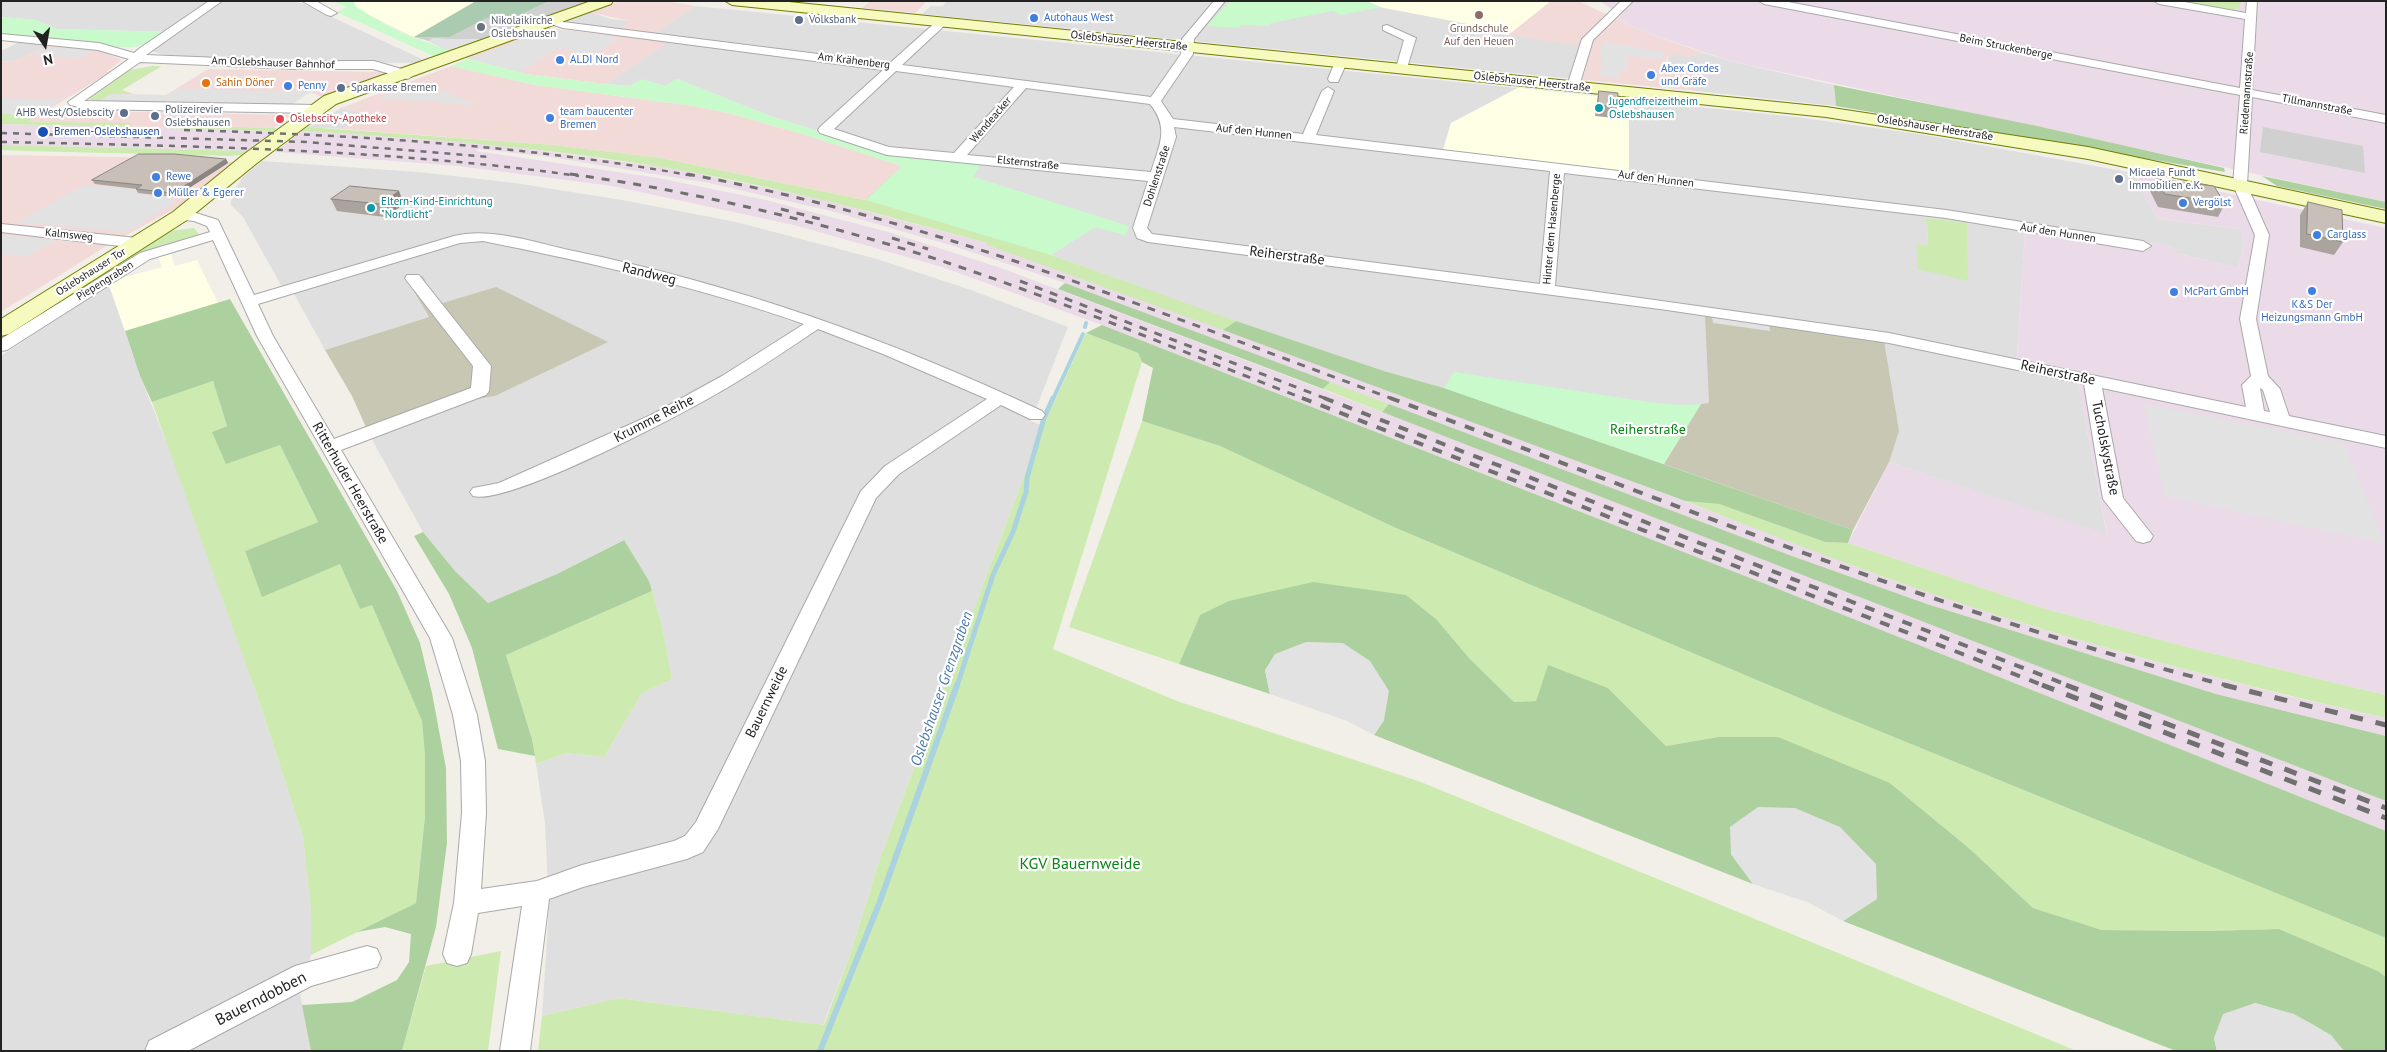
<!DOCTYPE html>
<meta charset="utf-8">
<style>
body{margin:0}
#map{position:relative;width:2387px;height:1052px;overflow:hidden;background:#f2efe9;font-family:"PT Sans",sans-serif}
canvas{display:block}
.frame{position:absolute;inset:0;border:2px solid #222;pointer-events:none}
.north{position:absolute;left:20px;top:20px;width:50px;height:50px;-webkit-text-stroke:4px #fff;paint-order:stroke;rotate:168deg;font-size:14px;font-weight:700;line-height:20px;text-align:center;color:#222}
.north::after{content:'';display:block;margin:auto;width:18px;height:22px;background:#222;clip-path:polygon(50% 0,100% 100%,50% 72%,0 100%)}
</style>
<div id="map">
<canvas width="2387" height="1052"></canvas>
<div class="frame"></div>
<div class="north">N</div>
</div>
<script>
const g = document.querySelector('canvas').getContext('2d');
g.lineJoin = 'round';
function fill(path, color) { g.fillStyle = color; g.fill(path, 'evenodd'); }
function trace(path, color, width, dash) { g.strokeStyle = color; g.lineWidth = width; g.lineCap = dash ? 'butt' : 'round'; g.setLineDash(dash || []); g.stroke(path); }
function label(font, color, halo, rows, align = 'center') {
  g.font = font + ' "PT Sans",sans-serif'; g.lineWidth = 4.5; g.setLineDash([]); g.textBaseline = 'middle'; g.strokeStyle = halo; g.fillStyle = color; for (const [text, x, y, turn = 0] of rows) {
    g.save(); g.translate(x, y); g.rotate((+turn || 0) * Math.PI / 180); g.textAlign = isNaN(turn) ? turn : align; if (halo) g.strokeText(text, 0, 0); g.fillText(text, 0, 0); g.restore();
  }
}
fill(new Path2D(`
 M1,1h292l11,3 120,56 -6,3 -133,-1 -114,-6 -21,-5 27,-19 -120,-3 -21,-9 -35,-3z
 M946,1h605l-39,31 72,14 -10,33 -652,-65 9,-8h12z
 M695,6l823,82 -67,35 -8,27 186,22v-72l167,17 129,18 214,39 -1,9 19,36 84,10 3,13 -6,26 -62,-15 -4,-6 -22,-4 2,9 -127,-20 -8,124 -3,14 64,14 29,151 -218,-73 -36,68 -409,-142 -60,-17 -203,-68 -130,-48 44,-29 31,9 -84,-36 -69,-22 9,-16 -101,-10 -111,-35 -93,-37 -12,7 -11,-3 -24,3 -25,-2 63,-42 -22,-3zM1925,218l43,63 -51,-37 10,3 1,-19z
 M590,12l21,7 19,2 -11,9 -54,-8z
 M20,42l30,3 -38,17 -11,-1v-10z
 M1670,53l18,4 16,-4 26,8 104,24 2,21 -140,-15v-19l-31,-4z
 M341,108l25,5 -23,16 -35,-2z
 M262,161l156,11 97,11 107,17 114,22 141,37 94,31 97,37 -37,94 12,5 -163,432 -29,94 -28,73 -205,-27 -76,18 7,-108 -4,-85 -9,-59 30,-11 38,4 38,-64 30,-14 -10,-53 -13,-45 -26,-41 -66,34 -69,29 -33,-32 -32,-39 -53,-96 108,-37 17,-3 112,-55 -171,-36 -29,-24 22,36 -104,33 -31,-56 -12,-7 -39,-70 -13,-13 6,-16 7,-11z
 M109,285l31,91 40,100 80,228 43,133 8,74v44l-11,37 11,59h-310v-695z`), '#e0dfdf');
fill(new Path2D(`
 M621,1h44l30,5 -41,28 -35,-4 10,-9 -39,-9z
 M871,1h56l-12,12 -53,-5z
 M1551,1h27l66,31 60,21 -16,4 -18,-3 -4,6v8l30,4v19l-122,-12 9,-33 -75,-11z
 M542,26l7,2 120,14 -64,42 -79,-10 -67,-18z
 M50,45l50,5 22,10 -16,12h4l-62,38 243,5 -17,13 -98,-3 -14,3 -35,-1 4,-3 -105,-2 10,-7 -35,-1v-53l11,1z
 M451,66l84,19 158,21 35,7 78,22 96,31 -36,34 -205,-42 -108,-13 -210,-16 23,-16 -25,-5z
 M208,69l174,3 3,2 -63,23 -12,-5 -212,10 13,-8 55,1z
 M1,155l175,3 58,4 -58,46 -68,37 -107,67z`), '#f2dad9');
fill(new Path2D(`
 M1600,1h578l62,7 1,-7h145v201l-656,-141 -86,-29 -27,-13 4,-4z
 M1,124l274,7 -28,20 -246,-6z
 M302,131l169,10 205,28 136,28 175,46 1,2 126,44 438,162 335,127 142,47 102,30 153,40 102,23v18l-170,-42 -289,-90 -135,-48 -727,-273 -115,-38 -119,-34 -122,-28 -159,-26 -71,-8 -3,2 182,27 108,22 126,33 109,35 465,176 920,357v30l-843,-334 -441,-172 -160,-58 -148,-42 -182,-39 -154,-20 -183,-14z
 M2139,174l247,54v467l-192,-46 -152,-41 -194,-65 41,-81 218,72 -29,-150 -64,-14 3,-14 8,-124 126,20 -1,-9 22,4 4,6 62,15 6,-26 -3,-13 -84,-10 -19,-36z`), '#ebdbe8');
fill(new Path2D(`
 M354,1h122l-62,36 -45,-22 -14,-9z
 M1367,1h184l-43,34 -49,-6 9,-5 -94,-18z
 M1518,88l111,12v72l-186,-22 8,-27z
 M171,254l4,12 22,-6 21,43 -93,28 -16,-46 9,-6 44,-12 -4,-10z`), '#ffffe5');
fill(new Path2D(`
 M549,1h36l-6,4 -124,45 -6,1 -20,-10 -15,-4h36l36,-20 24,3z
 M2263,127l100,19 2,27 -105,-21z`), '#d0d0d0');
fill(new Path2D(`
 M423,276l13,29 60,-18 112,55 -113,54 -17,3 -108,37 -18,-40 -27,-46 104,-33 -22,-37z
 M1705,315l179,26 15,90 -10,31 -36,68 -189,-66 37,-60 8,-1z`), '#c7c7b4');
fill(new Path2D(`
 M2178,1h63l-1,7 -8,2z
 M152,66h10l-40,24 12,4h-23l-13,8 -10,-3 1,-4 41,-25z
 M1,114l36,1 -10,7 105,1 -5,4 -126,-3z
 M176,125l98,3h2l-1,3 -113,-3z
 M308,127l245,18 108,13 204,42 37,-34 149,89 185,66 -13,9 -236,-85v-2c-103,-28 -207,-56 -313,-74 -123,-21 -247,-31 -372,-38z
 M1,145l246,6 -6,4 -11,1 -204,-5 -25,-1z
 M1925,218l42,5 1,58 -51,-12v-25l10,2 1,-18z
 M194,228l6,8 -33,10 -166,97v-7l168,-105z
 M1086,333l52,20 4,9 -89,287 124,52 244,81 656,269h-1539l4,-35 76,-18 206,27 27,-73 29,-94 163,-432z
 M213,381l14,45 -15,6 68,13 38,77 -73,29 17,45 78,-33 20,46 12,-5 50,117 3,35v60l-9,87 -105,52v-44l-8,-74 -43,-133 -108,-302z
 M1330,382l59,22 -7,8 -59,-23z
 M1142,421l78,25 176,82 439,185 551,225v39l-8,-6 -99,-42 -72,2 -105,-1 -69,-22 -63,-59 -80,-66 -172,-46 -52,9 -58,-58 -60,-22 -12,35 -22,1 -44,-43 -33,-39 -237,-5 -21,49 -110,-37z
 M1685,501l34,3 106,38 23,1 194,65 152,41 192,46v23c-169,-38 -336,-82 -499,-140 -68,-24 -135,-51 -202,-77z
 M652,591l10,35 10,53 -30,14 -38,64 -38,-4 -30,11 -4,-25 -26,-84z
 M501,951l-13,100h-86l24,-85z`), '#cdebb0');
fill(new Path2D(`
 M1834,85l203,41 187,42 1,4 -389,-66z
 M2262,176l124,26v7l-109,-23z
 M1065,283l265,99 -7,7 -265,-100z
 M230,299l167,292 23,52 12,50 14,75 1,75 -11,84 -34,124h-91l-9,-46 50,-3 45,-22 12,-18 2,-28 -26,-7 -28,5 59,-29 9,-87v-60l-3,-35 -50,-116 -12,4 -20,-45 -78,33 -17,-46 73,-29 -38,-77 -54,19 -14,-32 15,-6 -14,-45 -61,21 -12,-26 -15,-45z
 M1236,321l148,50 60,17 409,142 -5,13 -23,-1 -106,-38 -34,-3 -462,-171z
 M1102,325l666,260 618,246v107l-551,-225 -439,-185 -176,-82 -78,-25 11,-53 -11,-6 -4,-9 -52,-20z
 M1389,404l403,152 135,48 289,90 170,42v65l-1004,-389z
 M423,532l32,39 33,32 69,-29 67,-34 25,41 3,10 -146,64 26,84 3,17 -37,-7 -26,-101 -23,-54 -35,-58z
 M1313,582l93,13 31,25 33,39 44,43 22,-1 12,-36 60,23 58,58 52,-9h60l112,46 80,66 63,59 69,22 105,1 72,-2 99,42 8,6v74h-42c-25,-30 -53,-37 -89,-48l-41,35 3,13h-41l-333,-130 33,-22 -145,-45 22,30 -379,-149 10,-15 -119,-50 5,24 -91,-30 21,-49 29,-14z`), '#add19e');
fill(new Path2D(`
 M476,1h73l-39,19 -24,-2 -36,19h-36z`), '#aacbaf');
fill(new Path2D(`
 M333,1h21l1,5c17,11 36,22 54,30 14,5 27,9 40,15l-16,5 -96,-44 9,-5z
 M1230,1h137l14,6 -40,8 -8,-4 -62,12 -2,3 -27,-1 -4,3 -31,-2z
 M1,17l35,3 21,9 110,3c-20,13 -34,19 -58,13l-108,-10z
 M468,59l58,15 79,10 24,2 13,-7 23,7 12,-7 93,37 111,35 102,10 -10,16 156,49 -3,9 -31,-8 -44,28 -185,-55 36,-34 -96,-31 -78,-22 -35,-7 -158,-21 -84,-19z
 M1454,372l195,30 31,3 21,-1 -37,60 -220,-76z`), '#c8facc');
fill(new Path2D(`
 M551,29l58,7 -2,1 12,2 -24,14 -5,-1 -6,3 -11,-1 2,-3 -17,-2 -38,23 -51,-13z
 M433,38l17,1h32l-33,12 -20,-10z
 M1604,42l61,10 -4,7 -34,-3 -1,15 -7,-1v8l-19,-2 2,-20 -3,-3z
 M48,47h25l23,3 -16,8 -47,-3z
 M420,83l57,21 -4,1 -96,-7z
 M176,89l134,3 -20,14 -192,-4 13,-8 56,1z
 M1,98l41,1 19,1 -24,14 -36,-1z
 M84,185l58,5 -5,4 35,3 -4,3 9,1 -50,31 -110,-10z
 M5,235l51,5 -28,16 -27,-2v-17z
 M1712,317l57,7 1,7 -57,-8z
 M2144,404l200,39 40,100 -219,-47z
 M1306,642l37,1 27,18 19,30 -5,29 -10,15 -27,-14 -77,-27 -5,-24 10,-16z
 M1758,807l37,1 45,19 36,37 1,35 -34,22 -36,-19 -54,-18 -22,-30 -1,-27z
 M2255,1003l39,11 37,21 13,16h-127l-3,-13 9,-24z`), '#e2e2e2');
trace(new Path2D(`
 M1085,327l1,-4
 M1053,399l30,-65`), '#aad3df', 4);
trace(new Path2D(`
 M957,686l36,-111 20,-43 13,-40 1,-14 17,-60 9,-20`), '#aad3df', 5);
trace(new Path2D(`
 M820,1051l59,-147 78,-219`), '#aad3df', 6);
const street = new Path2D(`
 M209,1h13l-76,54 149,6h79l38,11 2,3 -6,4 -35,-10h-78l-155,-7 -56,39 233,4 6,4 -6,4 -231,-4 -16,-4 -2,-3 61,-43 -31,-9 -97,-10v-6l98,9 35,10 6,-5z
 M302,1h14l21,12 -6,3 -4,-1z
 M1214,1h11l-31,38 -1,15 -32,47 12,18 130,15 19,-43 6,-4 6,4 -18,44 630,75 197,31 8,5 -8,5 -197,-33 -382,-45 -9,113 334,47 357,74 -4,-22 9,-9 -11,-57 15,-84 -22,-50 7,-90 -476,-91 -5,-3h24l457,87 5,-69 -86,-15 -5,-3h25l67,12 1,-12h10l-5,89 134,25v8l-134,-26 -5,88 22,50 -13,84 12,57 12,13 9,27 97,20v12l-284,-60 21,110 30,38 -3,5 -7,2 -7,-2 -33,-42 -19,-115 -195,-41 -222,-33 -519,-68 -11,-4 -4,-10 15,-47 -261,-26 -67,-22 -2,-3 2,-3 63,-57 -320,-42 -12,-4 2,-6h8l2,4 327,41 47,-42h8v4l-43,40 249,32 30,-43 1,-15zM896,71l118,16 -60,66 -65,-6 -55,-18zM1026,88l124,16c20,24 9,42 1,68l-184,-17zM1174,127l376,44 -10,113 -388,-50 -5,-6 29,-91zM2260,388l3,2 7,22 -6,-1z
 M1621,1h12l-40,39 -14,46 -6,4 -4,-1 -2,-3 15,-47z
 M1387,25l29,13 -10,33h-8l-2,-3 8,-28 -21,-10v-4z
 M1341,58l6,4 -9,20h-8l-2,-3 7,-17z
 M180,212l16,1 22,7 36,75 200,-59c36,-9 79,6 115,14 169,35 317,88 473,161l3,4 -3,4h-12l-29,-14 -102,69 -23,24 -158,331 -15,23 -16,7 -104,28 -34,12 -19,152h-30l22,-145 -44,7 -7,41 -4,9 -10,3 -10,-3 -4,-9 11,-51 8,-90 -1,-52 -8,-46 -23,-77 -173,-302 -44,-96 -63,19 -143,91 -6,1v-12l139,-86 70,-21 -3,-6 -13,-5 -19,-2 -2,-3 2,-3zM483,241c109,22 216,46 321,83l-82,52 -71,39 -152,68 -26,5 -3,4 3,4c37,10 224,-89 262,-113 28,-17 56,-36 83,-54l65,25 104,45 -102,67 -24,25 -165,331 -11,14 -11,5 -92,24 -45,16 -56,8 5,-76 -1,-52 -8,-46 -25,-77 -111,-188 145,-55 3,-4 2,-25 -72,-91h-12l-2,3 2,3 66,85 -2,22 -137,51 -61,-103 -15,-32 202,-61z
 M1,224l136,14 8,5 -8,5 -136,-16z
 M367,946l10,3 4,9 -4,9 -66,19 -123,65h-43l4,-10 146,-75z`);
const secondary = new Path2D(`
 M591,1h22l-2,3 -275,100 -79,59 -70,57 -178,114 -8,2v-17l172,-107 70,-57 81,-59z
 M725,1h54l1047,106 262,40 298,64v12l-298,-64 -262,-42 -1094,-112z`);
trace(street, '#a9a9a9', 2);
trace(secondary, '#707d05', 2);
fill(street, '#fff');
fill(secondary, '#f7fabf');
trace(new Path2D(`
 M184,130c171,5 341,15 510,46
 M1,133l306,9 183,15
 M1,142c193,4 386,7 578,34`), '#707070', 2.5, [6, 6]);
trace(new Path2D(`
 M570,174c123,17 247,47 366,85 125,41 246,93 369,140
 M687,174c245,45 473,139 706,225
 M781,209l43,11
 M892,238l36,11
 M1020,281l307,118`), '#707070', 3, [8, 8]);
trace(new Path2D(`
 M1302,398l743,288
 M1324,398l746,288
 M1390,398c277,103 552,216 839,288`), '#707070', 4, [10, 10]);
trace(new Path2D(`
 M2042,685l344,133
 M2066,685l320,123
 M2224,685l162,40`), '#707070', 5, [13, 13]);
fill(new Path2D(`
 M1599,91l18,16 -3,11 -19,-2 2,-13z
 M226,159l2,4 -53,34 -37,-4 -2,-4h1l-42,-5 -3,-4z
 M2157,179l68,25 -7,13 -60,-10 -8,-16z
 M331,199l73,5 -19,13 -48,-6z
 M2308,202l35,40 -9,13 -34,-8v-32z`), '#aba49e');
fill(new Path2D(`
 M226,159l2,4 -53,34 -2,-4z
 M399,191l5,13 -19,13 -5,-13z`), '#8b8681');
const building = new Path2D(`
 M1599,91l19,2 -1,14 -19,-2z
 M139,154h35l52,5 -53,34 -37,-4 6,-4 -50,-5z
 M2157,179l57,7 11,18 -60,-10z
 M350,186l49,5 -19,13 -49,-5z
 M2308,202l34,8 1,32 -36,-8z`);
fill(building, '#c7bfb8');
trace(building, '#8b8681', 1);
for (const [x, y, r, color] of [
 [1479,15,5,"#8d6e63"],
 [1034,18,5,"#3f7fe0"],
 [799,20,5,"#5c6f8a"],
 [481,27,5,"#6b7280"],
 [560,60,5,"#3f7fe0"],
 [1651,75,5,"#3f7fe0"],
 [206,83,5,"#e8710a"],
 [288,86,5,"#3f7fe0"],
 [341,88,5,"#5c6f8a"],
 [1599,108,5,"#0f9aa8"],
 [124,113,5,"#5c6f8a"],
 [155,116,5,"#5c6f8a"],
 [550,118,5,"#3f7fe0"],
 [280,119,5,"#e0444e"],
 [43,132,6,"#1a4fb4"],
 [156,177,5,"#3f7fe0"],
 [2119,179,5,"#5c6f8a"],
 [158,193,5,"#3f7fe0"],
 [2183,203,5,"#3f7fe0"],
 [371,208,5,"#0f9aa8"],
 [2317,235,5,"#3f7fe0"],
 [2312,291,5,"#3f7fe0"],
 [2174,292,5,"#3f7fe0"]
]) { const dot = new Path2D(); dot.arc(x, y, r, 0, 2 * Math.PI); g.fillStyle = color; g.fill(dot); trace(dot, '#fff', 2); }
label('11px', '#366cbe', '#fff', [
 ["Autohaus West",1044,18],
 ["ALDI Nord",570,60],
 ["Abex Cordes",1661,69],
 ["und Gräfe",1661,82],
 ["Penny",298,86],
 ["team baucenter",560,112],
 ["Bremen",560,125],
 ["Rewe",166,177],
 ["Müller & Egerer",168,193],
 ["Vergölst",2193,203],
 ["Carglass",2327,235],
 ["McPart GmbH",2184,292],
 ["K&S Der",2312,305,"center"],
 ["Heizungsmann GmbH",2312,318,"center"]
], 'left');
label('11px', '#4e5e75', '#fff', [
 ["Volksbank",809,20],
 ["Sparkasse Bremen",351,88],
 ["Polizeirevier",165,110],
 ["Oslebshausen",165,123],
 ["AHB West/Oslebscity",114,113,"right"],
 ["Micaela Fundt",2129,173],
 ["Immobilien e.K.",2129,186]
], 'left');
label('11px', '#5b616d', '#fff', [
 ["Nikolaikirche",491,21],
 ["Oslebshausen",491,34]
], 'left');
label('11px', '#785e54', '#fff', [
 ["Grundschule",1479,29],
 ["Auf den Heuen",1479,42]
]);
label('11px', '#222', '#fff', [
 ["Oslebshauser Heerstraße",1129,41,6],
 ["Beim Struckenberge",2006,47,11],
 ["Am Krähenberg",854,61,7],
 ["Am Oslebshauser Bahnhof",273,63,2],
 ["Oslebshauser Heerstraße",1532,82,6],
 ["Riedemannstraße",2247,93,-86],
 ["Tillmannstraße",2317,105,11],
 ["Wendeacker",991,120,-49],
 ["Oslebshauser Heerstraße",1935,128,9],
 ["Auf den Hunnen",1254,132,6],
 ["Elsternstraße",1028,163,6],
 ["Dohlenstraße",1157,176,-72],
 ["Auf den Hunnen",1656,179,7],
 ["Hinter dem Hasenberge",1552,229,-85],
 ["Auf den Hunnen",2058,233,9],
 ["Kalmsweg",69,235,6],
 ["Oslebshauser Tor",91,272,-32],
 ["Piepengraben",105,281,-32]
]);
label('11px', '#c56008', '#fff', [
 ["Sahin Döner",216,83]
], 'left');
label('11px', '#0d838f', '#fff', [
 ["Jugendfreizeitheim",1609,102],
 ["Oslebshausen",1609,115],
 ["Eltern-Kind-Einrichtung",381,202],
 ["\"Nordlicht\"",381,215]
], 'left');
label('11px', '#be3a42', '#fff', [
 ["Oslebscity-Apotheke",290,119]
], 'left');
label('11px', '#164399', '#fff', [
 ["Bremen-Oslebshausen",54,132]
], 'left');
label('14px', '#222', '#fff', [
 ["Reiherstraße",1287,256,7],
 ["Randweg",649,274,14],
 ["Reiherstraße",2058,373,12],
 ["Krumme Reihe",654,419,-27],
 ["Tucholskystraße",2105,448,79],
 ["Ritterhuder Heerstraße",350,483,60],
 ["Bauernweide",767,702,-64]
]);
label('14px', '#0c8416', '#fff', [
 ["Reiherstraße",1648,430]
]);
label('italic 15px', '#4a7aab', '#fff', [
 ["Oslebshauser Grenzgraben",942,689,-71]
]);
label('16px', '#0c8416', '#fff', [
 ["KGV Bauernweide",1080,864]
]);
label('16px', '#222', '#fff', [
 ["Bauerndobben",261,999,-27]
]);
</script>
